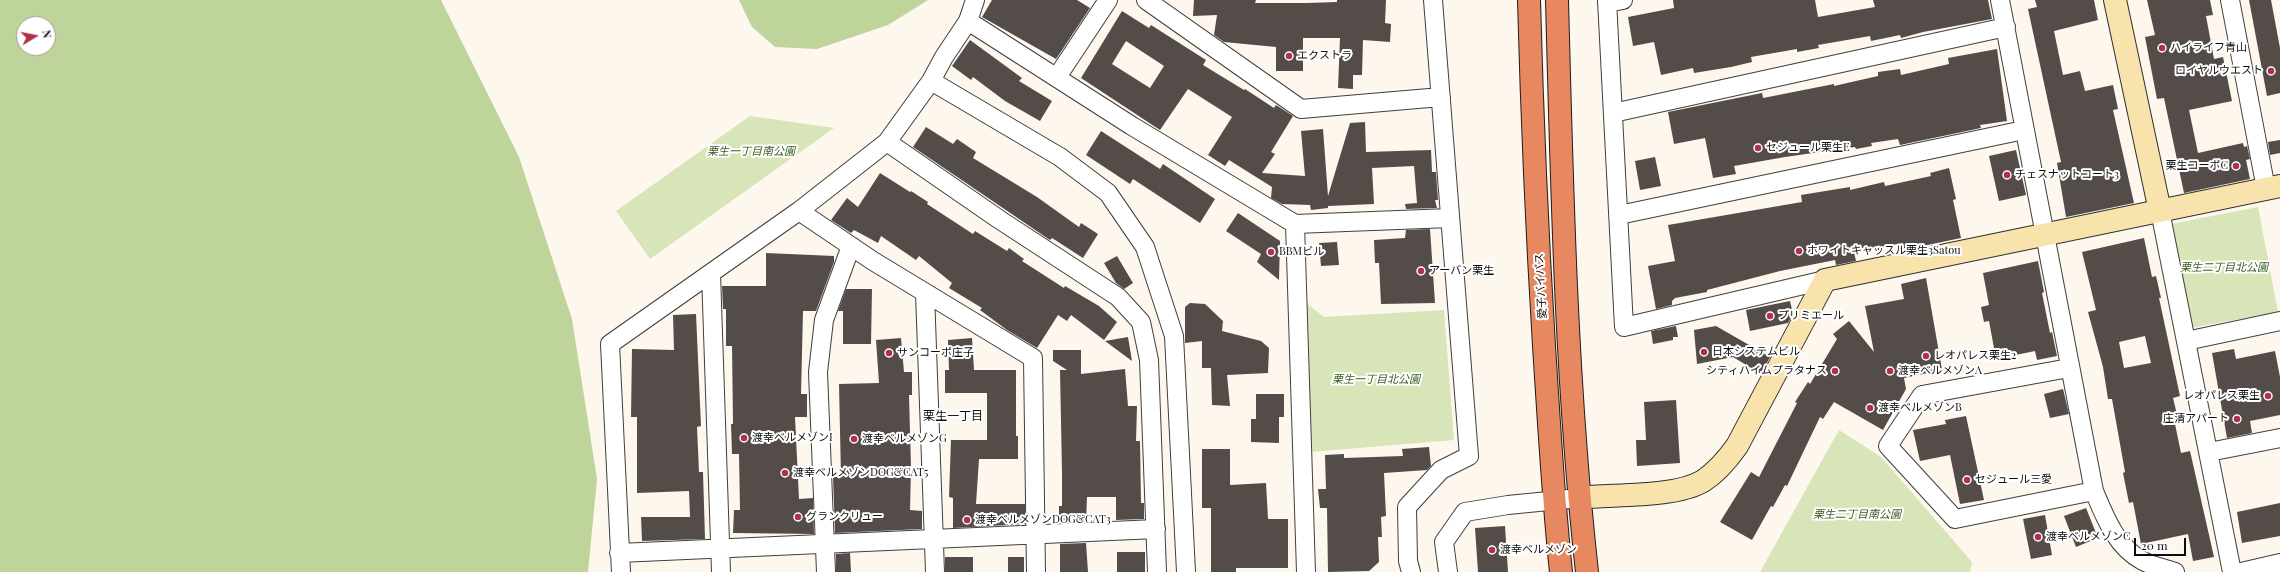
<!DOCTYPE html>
<meta charset="utf-8">
<style>
body{margin:0}
#map{position:relative;width:2280px;height:572px;overflow:hidden;background:#fdf7ed;font-family:"Playfair Display",serif}
canvas{display:block}
.north{position:absolute;left:16px;top:16px;width:40px;height:40px;box-sizing:border-box;background:#fff;border:1px solid #9e9e9e;border-radius:50%;rotate:80deg;font-size:11px;font-weight:700;line-height:16px;text-align:center;color:#0c0c0c}
.north::after{content:'';display:block;margin:auto;width:14px;height:18px;background:#b0304b;clip-path:polygon(50% 0,100% 100%,50% 72%,0 100%)}
.scale{position:absolute;left:2134px;top:538px;width:52px;height:18px;box-sizing:border-box;border:2px solid #0c0c0c;border-top:0;padding-left:5px;font-size:12px;line-height:14px;white-space:nowrap;color:#0c0c0c;-webkit-text-stroke:3px #fff;paint-order:stroke}
</style>
<div id="map">
<canvas width="2280" height="572"></canvas>
<div class="north">N</div>
<div class="scale">20 m</div>
</div>
<script>
const g = document.querySelector('canvas').getContext('2d');
g.lineJoin = 'round';
function fill(path, color) { g.fillStyle = color; g.fill(path, 'evenodd'); }
function trace(path, color, width, dash) { g.strokeStyle = color; g.lineWidth = width; g.lineCap = dash ? 'butt' : 'round'; g.setLineDash(dash || []); g.stroke(path); }
function label(font, color, halo, rows, align = 'center') {
  g.font = font + ' "Playfair Display","Noto Sans JP",serif'; g.lineWidth = 4; g.setLineDash([]); g.textBaseline = 'middle'; g.strokeStyle = halo; g.fillStyle = color; for (const [text, x, y, turn = 0] of rows) {
    g.save(); g.translate(x, y); g.rotate((+turn || 0) * Math.PI / 180); g.textAlign = isNaN(turn) ? turn : align; if (halo) g.strokeText(text, 0, 0); g.fillText(text, 0, 0); g.restore();
  }
}
fill(new Path2D(`
 M750,116l84,12 -184,131 -34,-48z
 M2258,207l20,105 -87,16 -20,-104z
 M1305,302l19,15 120,-7 10,130 -143,12z
 M1839,430l42,27 91,105 -2,10h-210z`), '#d7e5b9');
fill(new Path2D(`
 M0,0h441l78,157 53,162 25,160 -9,93h-588zM24,24h24v24h-24z
 M739,0h189l-40,25 -71,24 -42,-2 -23,-20z`), '#bed49a');
fill(new Path2D(`
 M992,0h85l13,8 -34,51 -74,-42z
 M1194,0h62l-1,3h52l30,-1v-2h49l-1,23 6,1 -1,18 -27,-2 -1,35h-9v14l-15,-1 2,-50h-37v33h-27v-24l-52,-5 -10,-7 3,-20 -24,1z
 M1673,0h142l3,17 57,-10 -2,-7h115l4,19 -69,13 -22,6 -1,-3 -29,6 -1,-5 -52,9 1,3 -22,4v-3l-46,8 1,5 -21,5 -37,6 -1,-5 -32,7 -7,-33 -21,4 -5,-29 46,-9z
 M2035,0h59l4,20 -44,11 9,44 17,-4 5,20 28,-6 5,24 -5,1 21,93 -68,14 -9,-54 4,-1 -33,-153 9,-2z
 M2147,0h63l3,15 -7,1 8,43 9,-2 9,44 -43,9 9,43 45,-10 1,4 3,-1 3,13 -4,1 4,19 -66,14 -20,-95 -7,1 -12,-62 10,-2z
 M2249,0h22l9,48v45l-13,3z
 M1122,11l27,17 2,-3 55,35 -3,5 41,25 1,-1 29,19 2,-3 17,11 -22,36 4,2 -13,19 43,3 -4,-45 22,-2 5,67 22,-73 15,-1 1,30 65,-2 1,22h4l2,28h-3l2,8 -31,1 -1,-5 12,-1 -3,-37 -42,2 2,36 -46,2v2l-17,2 -1,-5 -28,-1 -11,-6 1,-11 -43,-27 -4,6 -17,-11 24,-38 -44,-28 -28,41 -79,-52zM1126,41l38,25 -14,22 -38,-24z
 M970,40l52,38 -3,3 33,20 -12,20 -35,-20 -32,-24 -2,3 -19,-14z
 M1997,49l10,72 -27,4 1,3 -81,17 -2,-6 -27,4 1,3 -16,3 -1,-2 -70,10 -51,9 2,8 -23,4 -8,-40 -31,6 -6,-32 94,-19 1,5 71,-14v2l44,-10v-4l22,-3 1,6 48,-11 -1,-6z
 M926,127l27,17 4,-5 19,13 -3,6 64,39 42,30 2,-4 17,11 -15,24 -31,-20 -2,2 -137,-93z
 M1101,131l59,38 3,-5 52,35 -15,24 -67,-44 -3,5 -44,-29z
 M2280,140v13l-10,2 -2,-13z
 M2016,150l10,45 -27,6 -10,-45z
 M1655,157l6,29 -21,4 -5,-29z
 M1949,168l7,31 -3,1 8,38 -57,12 -1,-7 -49,9 2,9 -20,4 -1,-5 -55,11 -73,19v2l-32,6 -3,3v4l-16,4 -8,-43 27,-5 -7,-36 134,-23 -1,-7 49,-8v3l34,-8 1,4 46,-10 -1,-3z
 M880,173l30,19 1,-1 17,11 -1,2 46,30 2,-3 32,20 2,-3 15,11 -2,2 42,27 1,-2 34,20 18,16 -13,18 -33,-25 -4,6 -9,-6 -21,33 -30,-18 -27,-20 2,-2 -33,-20 3,-5 -33,-27 -3,4 -35,-24 -3,7 -24,-13 -3,3 -20,-13 16,-22 11,9z
 M1238,213l42,28 -1,39 -22,-18 4,-8 -35,-23z
 M1430,229l5,74 -54,1 -2,-41h-4l-1,-23 31,-2 1,-8z
 M2144,238l8,39 4,-1 5,22h-2l21,98 -7,2 6,25 -4,1 6,29 9,-2 24,106 -21,4 -5,-27 -47,10 -8,-42 -4,1 -6,-30 2,-1 -13,-73h-4l-5,-32 -15,-55 8,-2 -14,-58zM2145,336l6,27 -27,5 -5,-26z
 M1337,242l2,23 -18,1 -2,-23z
 M766,253l68,3v6l-18,49h-13l-2,83h6v23h-12l4,82 14,-1 1,36 -81,-1 1,-23h6l-1,-56h-7l-1,-30h2l-1,-78h-6v-37h-3l-1,-23h44z
 M1117,256l16,27 -9,6 -8,-6 -12,-20z
 M2038,261l6,31 -2,1 8,40 2,-1 5,24 -20,4 -2,-9 -39,8 -7,-38 -5,1 -3,-15 8,-2 -6,-32z
 M1926,278l16,92 -38,8 2,11 -23,41 -49,-28 -11,17 -3,-2 -33,69 -2,-1 -12,22 -2,-1 -19,34 -32,-18 31,-50 8,5 38,-74 -2,-1 13,-20 2,2 27,-45 -4,-5 16,-13 25,31 -9,-46 39,-7 -3,-15z
 M846,289h26l-1,55h-28v-33h-5z
 M1790,301l3,13 -5,9 -38,8 -4,-21z
 M1190,303l15,1 18,17 -1,10 39,10 8,7 -1,25 -41,2 3,31 -18,-1 -1,-37h-9v-27l-17,2v-36z
 M696,314l5,112 -4,1 2,45h4l2,67 -63,2 -1,-24h49l-1,-26 -52,2v-76h-6l1,-68 42,1 -1,-35z
 M1676,326l2,11h-5v3l-20,4 -2,-13z
 M1716,326l54,31 -9,17 -28,-17 -36,7 -3,-34z
 M1128,337l4,24 -27,-20z
 M901,338l3,34h8v23h-3l2,73 -1,42 12,1v18l-87,4 -2,-56h8l-2,-93 40,-1 -3,-43z
 M972,338l2,32h42v66h2v23h-39l-3,45h49v20l-72,4v-30l-4,-1 2,-57h36v-47h-42v-23h4l-1,-30z
 M2234,349l2,10 39,-8 5,26v38l-30,6 2,12 -25,5 -15,-85z
 M1053,350h28v24l44,-5 3,37h9l-1,35h4l1,62h3v16l-28,1v-23h-29l-1,25 -27,1v-17h3v-34l-2,-102h7l-14,-9z
 M2063,389l6,25 -19,4 -6,-24z
 M1256,394h28v23h-5v26l-28,-1v-23h5z
 M1676,400l4,63 -43,3 -1,-26h10l-2,-38z
 M1966,416l18,84 -24,4 -10,-49 -30,6 -7,-31 33,-6 -1,-4z
 M1429,447l2,19 -4,4 -43,3 2,43 -5,1 1,20h-4l1,25 -10,9 -41,1 -1,-64h-7l-2,-19h8l-1,-34 19,-1v4l59,-2 -1,-7z
 M1202,449h28v36l36,-2 2,36h20v49h-52v4h-25v-64h-9z
 M2280,503v33l-38,7 -5,-31z
 M2086,508l12,30 -22,9 -12,-31z
 M2045,515l7,40 -21,4 -8,-40z
 M1505,526l3,46h-30l-3,-44z
 M1086,543l2,29h-28v-28z
 M1117,552h28v20h-28z
 M850,553l1,19h-15v-18z
 M945,557h28v15h-28z
 M1008,557h16v15h-16z`), '#544c49');
const street = new Path2D(`
 M975,0l-7,21 -24,36 -13,24 129,76 48,36 37,54 29,89 12,236
 M1146,0l155,109 140,-12
 M1607,0l17,327 201,-47
 M2000,0l94,491c11,26 22,56 49,70 9,5 21,7 32,11
 M2230,0l36,189
 M1607,3l16,-3
 M968,21l164,105 163,98 155,-6
 M1057,77l51,-77
 M1613,113l393,-86
 M887,142l113,78 118,77 23,25 8,38 8,212
 M799,211l74,50 160,97 3,214
 M2160,211l72,361
 M1619,215l405,-85
 M1295,224l11,348
 M711,273l10,299
 M925,293l10,279
 M2186,341l94,-20
 M2069,368l-147,27 -34,51 67,73 139,-28
 M2209,452l71,-14
 M619,553l537,-24
 M621,572l-11,-228 189,-133 88,-69 44,-61
 M826,572l-8,-200 6,-52 27,-74
 M1411,572l-3,-11 -1,-54 34,-37 28,-14 -36,-456
 M1448,572l-4,-30 21,-30 43,-7 71,-7
 M2241,572l39,-9`);
const secondary = new Path2D(`
 M2115,0l45,211
 M1579,498c34,-4 95,0 124,-17 14,-9 24,-21 34,-35l88,-166 455,-94`);
const highway = new Path2D(`
 M1529,0c3,116 8,231 15,346 5,76 9,151 17,226
 M1557,0c5,191 9,382 30,572`);
trace(street, '#3f3f3f', 20);
trace(secondary, '#2e2e2e', 24);
trace(highway, '#1d1d1d', 24);
trace(street, '#fff', 18);
trace(secondary, '#f8e3ad', 22);
trace(highway, '#e88860', 22);
for (const [x, y, r, color] of [
 [2162,48,4,"#b0304b"],
 [1289,56,4,"#b0304b"],
 [2271,71,4,"#b0304b"],
 [1758,148,4,"#b0304b"],
 [2236,166,4,"#b0304b"],
 [2007,175,4,"#b0304b"],
 [1799,251,4,"#b0304b"],
 [1271,252,4,"#b0304b"],
 [1421,271,4,"#b0304b"],
 [1770,316,4,"#b0304b"],
 [1704,352,4,"#b0304b"],
 [889,353,4,"#b0304b"],
 [1926,356,4,"#b0304b"],
 [1835,371,4,"#b0304b"],
 [1890,371,4,"#b0304b"],
 [2268,396,4,"#b0304b"],
 [1870,408,4,"#b0304b"],
 [2237,419,4,"#b0304b"],
 [744,438,4,"#b0304b"],
 [854,439,4,"#b0304b"],
 [785,473,4,"#b0304b"],
 [1967,480,4,"#b0304b"],
 [798,517,4,"#b0304b"],
 [967,520,4,"#b0304b"],
 [2038,537,4,"#b0304b"],
 [1492,550,4,"#b0304b"]
]) { const dot = new Path2D(); dot.arc(x, y, r, 0, 2 * Math.PI); g.fillStyle = color; g.fill(dot); trace(dot, '#fff', 1.5); }
label('11px', '#0c0c0c', '#fff', [
 ["ハイライフ青山",2170,48],
 ["エクストラ",1297,56],
 ["ロイヤルウエスト",2263,71,"right"],
 ["セジュール栗生E",1766,148],
 ["栗生コーポC",2228,166,"right"],
 ["チェスナットコート3",2015,175],
 ["ホワイトキャッスル栗生3Satou",1807,251],
 ["BBMビル",1279,252],
 ["アーバン栗生",1429,271],
 ["プリミエール",1778,316],
 ["日本システムビル",1712,352],
 ["サンコーポ庄子",897,353],
 ["レオパレス栗生2",1934,356],
 ["シティハイムプラタナス",1827,371,"right"],
 ["渡幸ベルメゾンA",1898,371],
 ["レオパレス栗生",2260,396,"right"],
 ["渡幸ベルメゾンB",1878,408],
 ["庄清アパート",2229,419,"right"],
 ["渡幸ベルメゾンI",752,438],
 ["渡幸ベルメゾンG",862,439],
 ["渡幸ベルメゾンDOG&CAT5",793,473],
 ["セジュール三愛",1975,480],
 ["グランクリュー",806,517],
 ["渡幸ベルメゾンDOG&CAT3",975,520],
 ["渡幸ベルメゾンC",2046,537],
 ["渡幸ベルメゾン",1500,550]
], 'left');
label('italic 11px', '#385e22', '#fff', [
 ["栗生一丁目南公園",751,152],
 ["栗生二丁目北公園",2224,268],
 ["栗生一丁目北公園",1376,380],
 ["栗生二丁目南公園",1857,515]
]);
label('11px', '#0c0c0c', '#fff', [
 ["愛子バイパス",1541,286,-93]
]);
label('12px', '#0c0c0c', '#fff', [
 ["栗生一丁目",953,416]
]);
</script>
